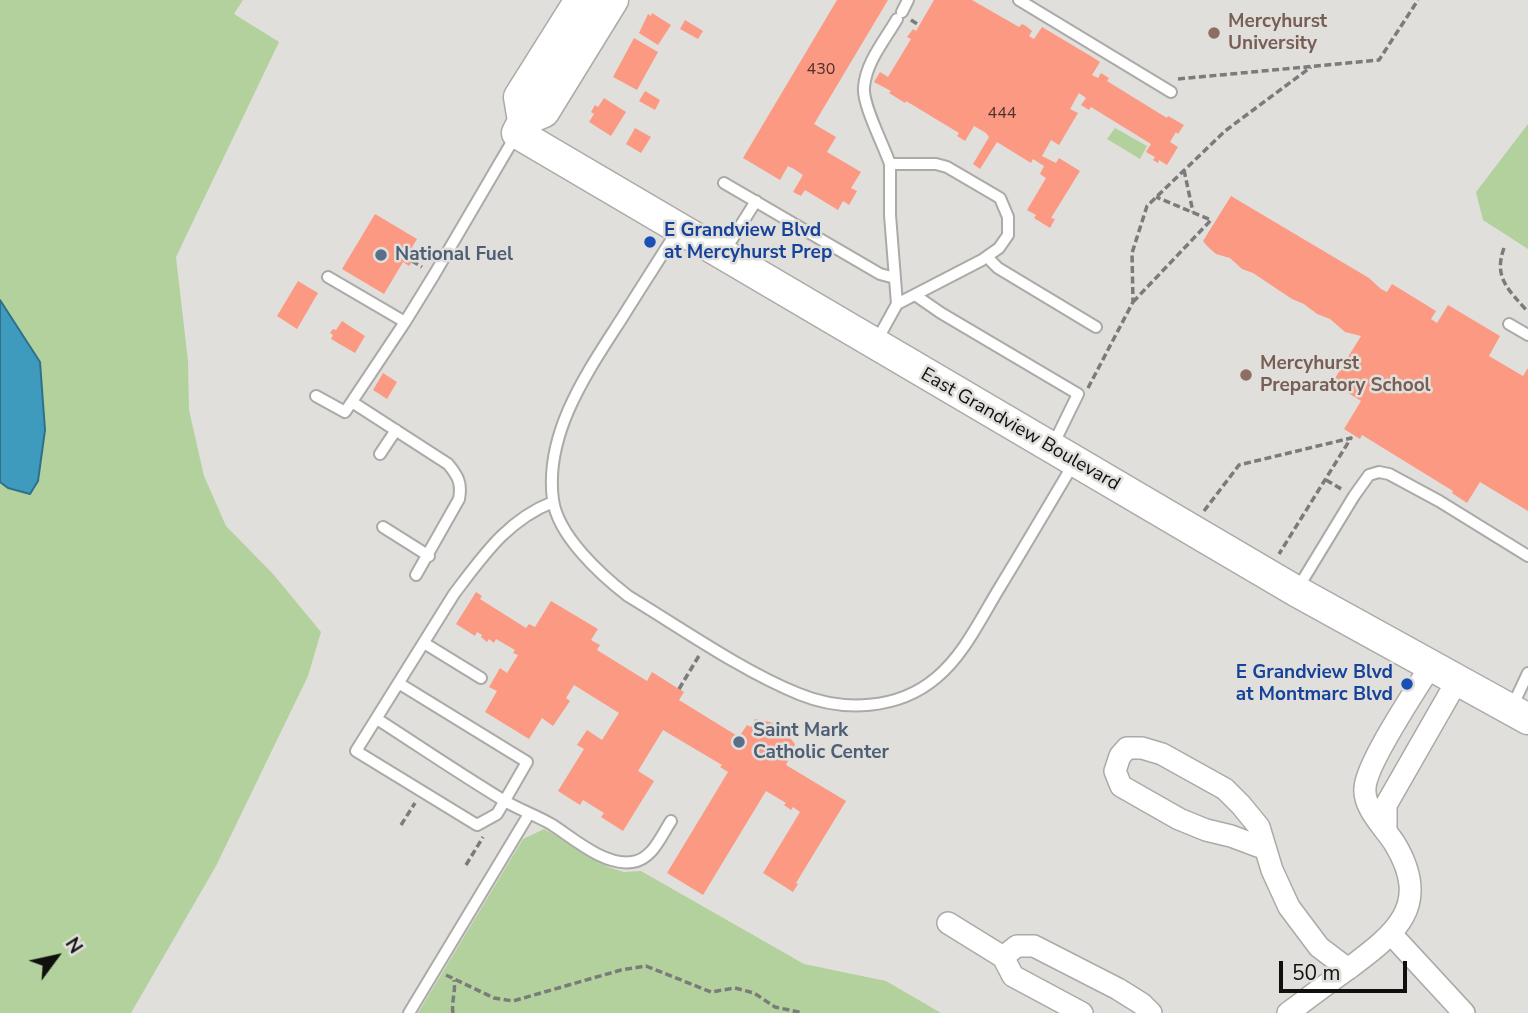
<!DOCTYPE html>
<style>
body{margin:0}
#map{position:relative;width:1528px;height:1013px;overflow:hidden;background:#e0dfdc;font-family:"Nunito Sans",sans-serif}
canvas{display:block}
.north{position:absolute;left:21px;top:922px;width:70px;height:70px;-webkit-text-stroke:5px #e0dfdc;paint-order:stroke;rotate:57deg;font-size:19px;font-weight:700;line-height:28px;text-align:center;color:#10100f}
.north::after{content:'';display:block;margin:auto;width:24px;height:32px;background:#10100f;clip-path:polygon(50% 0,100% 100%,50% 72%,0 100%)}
.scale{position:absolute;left:1279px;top:961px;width:128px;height:32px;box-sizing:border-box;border:4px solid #10100f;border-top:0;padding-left:9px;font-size:21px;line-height:24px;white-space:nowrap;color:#10100f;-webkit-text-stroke:5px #e0dfdc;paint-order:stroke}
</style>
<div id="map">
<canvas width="1528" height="1013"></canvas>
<div class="north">N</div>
<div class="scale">50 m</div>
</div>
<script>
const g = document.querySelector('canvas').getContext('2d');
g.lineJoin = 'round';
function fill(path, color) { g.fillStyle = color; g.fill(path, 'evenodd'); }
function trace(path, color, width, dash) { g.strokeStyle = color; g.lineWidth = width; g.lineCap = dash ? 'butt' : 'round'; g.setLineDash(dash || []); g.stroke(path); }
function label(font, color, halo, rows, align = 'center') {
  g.font = font + ' "Nunito Sans",sans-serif'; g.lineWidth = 5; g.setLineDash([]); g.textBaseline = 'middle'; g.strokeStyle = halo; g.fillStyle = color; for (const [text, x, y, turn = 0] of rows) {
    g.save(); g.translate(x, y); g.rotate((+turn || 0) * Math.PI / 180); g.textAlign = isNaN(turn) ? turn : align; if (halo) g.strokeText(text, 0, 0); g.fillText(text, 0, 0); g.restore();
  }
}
fill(new Path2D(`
 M0,0h243l-9,14 45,28 -103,215 12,104 1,49 15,66 22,50 47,48 48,58 -13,44 -92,190 -85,147h-131z
 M1528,124v125l-45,-29 -7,-28z
 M1115,128l32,18 -7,13 -33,-20z
 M544,829l64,38 16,5 17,-1 163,93 82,17 55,32h-523l105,-174z`), '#b2d19d');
const water = new Path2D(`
 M0,300l40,62 5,68 -7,51 -8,13 -22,-6 -8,-6z`);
fill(water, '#3e9bbd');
trace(water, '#307189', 2);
fill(new Path2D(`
 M837,0h51l-74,124 22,13 -9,15 34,20 -10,16 6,3 -8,14 -6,-4 -5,9 -33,-20 -4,6 -8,-4 10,-17 -9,-6 -6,-3 -8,14 -37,-22z
 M934,0h38l47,27 3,-3 4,2 6,5 -3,5 5,3 8,-12 52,31 6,4 -8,13 6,3 3,-5 8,5 -2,3 60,37 1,-2 16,9 -6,9 -2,-2 -6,10 8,5 -11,18 -8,-5 -1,3 -5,-3 2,-3 -9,-5 5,-8 -60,-37 -2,3 -8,-5 5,-7 -7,-5 -9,16 8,4 -19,32 -8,-5 -9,16 14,7 3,-5 21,13 -29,47 4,1 -5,9 -16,-10 2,-3 -9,-5 19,-32 -6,-4 4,-8 -11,-7 -2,4 -34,-21 -17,27 -7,-5 16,-27 -3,-4 -12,-7 -9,15 -8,-5 2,-3 -53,-32 -1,2 -16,-10 2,-2 -17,-9 6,-10 8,5 23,-38 -4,-2 6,-8 3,2z
 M652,13l19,12 -13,20 -19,-12 9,-19 3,2z
 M685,20l18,11 -5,8 -18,-10z
 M634,38l24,14 -21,38 -24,-13z
 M645,91l15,9 -5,10 -16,-9z
 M604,98l22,14 -15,24 -22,-14 5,-8 -3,-2 4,-7 3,2z
 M635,128l16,9 -10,16 -15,-9z
 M1231,196l138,82 12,11 6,3 5,-8 44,27 -5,8 6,4 11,-18 52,31 -11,20 34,20 5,-8v143l-48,-29 -13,21 -15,-10 1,-2 -91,-56 -2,4 -16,-10 17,-28 -29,-18 29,-47 -16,-4 -15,-13 -13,-5 -13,-10 -12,-5 -39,-26 -11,-4 -12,-11 -14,-4 -9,-8 -4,-5z
 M375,214l42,25 -9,15 7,3 -6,9 -6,-4 -19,32 -42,-25z
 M298,281l20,12 -21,36 -20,-13z
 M342,321l23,15 -10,17 -24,-14 2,-4 -3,-2 3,-4 3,1z
 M383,373l14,9 -10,17 -14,-9z
 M476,592l6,4 -2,3 46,29 3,-4 6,3 16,-26 47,28 -7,11 9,5 -3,5 50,31 5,-9 27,17 5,3 -5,8 60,37 8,-12 4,2 4,-8 15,3 14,8 11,14 -9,21 60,36 -50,82 2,1 -5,8 -30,-19 37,-61 -7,-5 -2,3 -7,-5 2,-2 -20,-12 -63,104 -36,-22 61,-101 -8,-5 2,-2 -59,-35 -25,41 16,10 -31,50 -22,-14 3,-4 -21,-13 -3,5 -22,-14 26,-42 -7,-4 10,-15 15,10 17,-27 -45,-28 -8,13 4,3 -17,25 -11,-8 -13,21 -44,-27 12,-21 -8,-4 11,-19 7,5 11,-18 -5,-2 2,-3 -19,-11 -2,4 -5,-4 -2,3 -6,-5 1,-2 -5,-3 -2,4 -19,-12z`), '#fc9982');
const lane = new Path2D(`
 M1019,0l152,92
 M902,12l6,-12
 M890,164c-6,-18 -28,-60 -26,-77 2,-25 21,-47 33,-68
 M724,183l156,91 15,4
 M677,231c-18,29 -37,58 -55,87 -34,53 -78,115 -69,182 5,36 48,75 75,96 53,32 114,75 171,98 44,18 99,16 137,-16 28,-23 45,-60 64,-91 25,-41 49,-82 74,-124
 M724,252l32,-51
 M987,257l11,11 98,59
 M328,277l77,45 29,-47 82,-140
 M915,295l26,18 137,81 -25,51
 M1509,324l19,11
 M876,342l21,-38 85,-44 17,-12 9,-13v-18l-8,-19 -53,-31 -11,-3h-46v51l7,89
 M316,396l29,16 60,-90
 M352,402l96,62c10,12 14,19 11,35l-43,76
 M380,454l16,-24
 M383,527l46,29
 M1298,588l56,-92 15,-21 10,-3 10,2 50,27 89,55
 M424,643l57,35
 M400,684l127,78 -30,52 -20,11 -121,-74 98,-157c29,-38 53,-74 99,-92
 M1512,707l16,-34
 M377,719c42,27 83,55 126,81 15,9 32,15 48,24 22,14 53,42 81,38 20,-2 29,-26 39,-41
 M409,1013l120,-199`);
const street = new Path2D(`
 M1386,829v-24l71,-124
 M1263,848l-32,-12 -25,-6 -27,-11 -58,-33 -6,-15 5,-15 7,-8h15l20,6 63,35 16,16 18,22 13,43 17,37 30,40 29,22
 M948,923l55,34
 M1392,935l72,78
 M1082,1013l-69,-37 -10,-19 14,-11h17l84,43 24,15 9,9
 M1288,1013c20,-15 40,-30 60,-44 48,-36 84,-63 47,-125 -10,-16 -32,-36 -30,-56 1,-24 50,-97 65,-121`);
const secondary = new Path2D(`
 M613,0l-69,112 -21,9 -6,12 779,458 232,128
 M523,121l-4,-24 61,-97`);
trace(lane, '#abaaa7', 14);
trace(street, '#abaaa7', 24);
trace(secondary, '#abaaa7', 33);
trace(new Path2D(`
 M911,20l8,5
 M1178,79l201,-19 39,-60
 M1184,170l9,42
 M1504,248c-11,30 5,42 24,64
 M412,261l10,6
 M1133,302l78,-82 -55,-23
 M1088,388l45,-86 -1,-49 15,-47 78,-75 86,-64
 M1326,480l17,10
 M1204,511l35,-46 112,-27 -72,116
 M679,689l21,-35
 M401,825l14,-22
 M466,865l17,-28
 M446,975l48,23 19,3 108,-31 25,-4 65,26 24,-4 19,5 21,14 28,6
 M453,1013c-2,-10 3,-21 1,-33`), '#7b7b79', 3.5, [7, 3.5]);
trace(lane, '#fff', 10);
trace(street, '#fff', 21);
trace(secondary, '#fff', 30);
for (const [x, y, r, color] of [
 [1214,33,7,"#8d6e63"],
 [650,242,7,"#1a4fb4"],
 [381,255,7,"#5c6f8a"],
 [1246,375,7,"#8d6e63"],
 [1407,684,7,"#1a4fb4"],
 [739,742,7,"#5c6f8a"]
]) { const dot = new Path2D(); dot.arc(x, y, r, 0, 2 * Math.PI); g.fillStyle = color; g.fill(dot); trace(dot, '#e0dfdc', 2.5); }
label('16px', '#4b322c', null, [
 ["430",821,70],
 ["444",1002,114]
]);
label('bold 19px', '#785e54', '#e0dfdc', [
 ["Mercyhurst",1228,22],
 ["University",1228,44],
 ["Mercyhurst",1260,364],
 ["Preparatory School",1260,386]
], 'left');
label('bold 19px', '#164399', '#e0dfdc', [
 ["E Grandview Blvd",664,231],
 ["at Mercyhurst Prep",664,253],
 ["E Grandview Blvd",1393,673,"right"],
 ["at Montmarc Blvd",1393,695,"right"]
], 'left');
label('bold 19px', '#4e5e75', '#e0dfdc', [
 ["National Fuel",395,255],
 ["Saint Mark",753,731],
 ["Catholic Center",753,753]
], 'left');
label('19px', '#10100f', '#e0dfdc', [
 ["East Grandview Boulevard",1020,430,30]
]);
</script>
